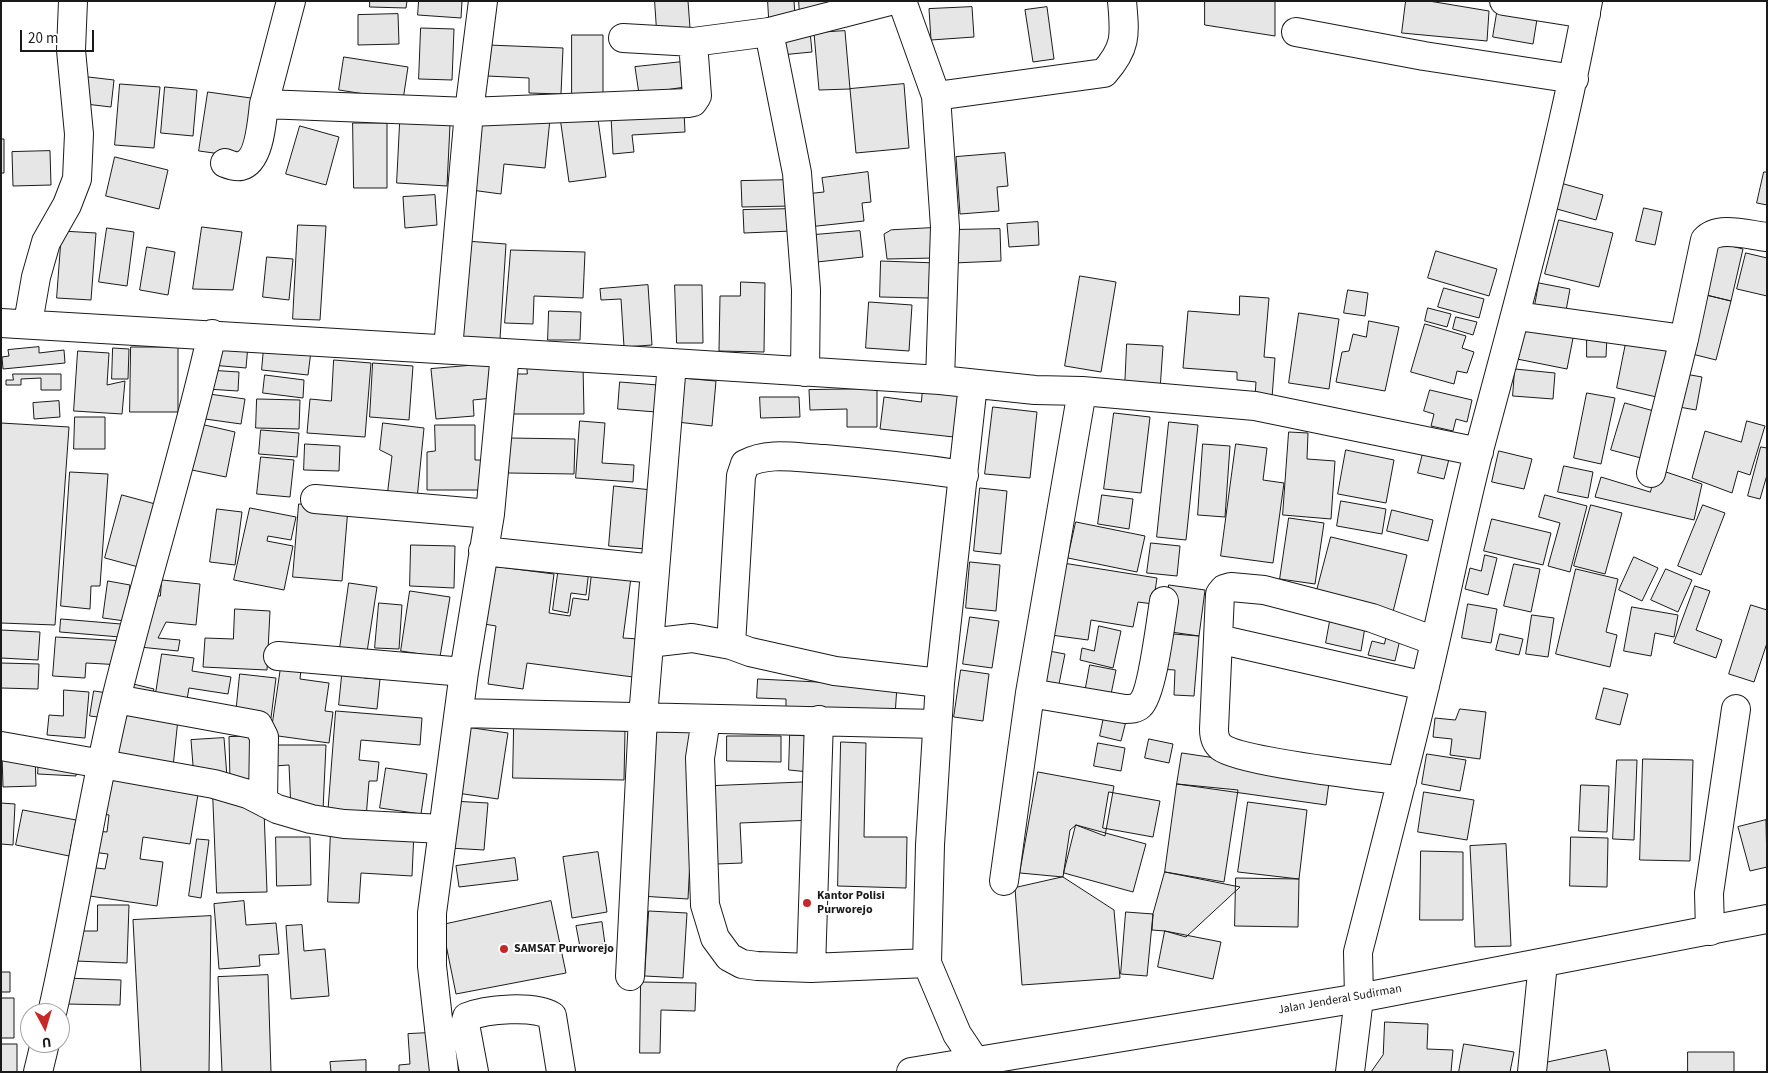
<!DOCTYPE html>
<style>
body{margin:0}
#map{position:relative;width:1768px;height:1073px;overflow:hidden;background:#fff;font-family:"Source Sans 3",sans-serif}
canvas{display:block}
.frame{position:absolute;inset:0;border:2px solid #1a1a1a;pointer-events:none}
.north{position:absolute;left:20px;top:1003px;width:50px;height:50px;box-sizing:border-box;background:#fff;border:1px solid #a3a3a3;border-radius:50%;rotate:174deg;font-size:14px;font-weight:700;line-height:20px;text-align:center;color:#1a1a1a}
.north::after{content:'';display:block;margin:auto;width:18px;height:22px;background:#c62828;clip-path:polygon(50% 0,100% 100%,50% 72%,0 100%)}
.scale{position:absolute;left:20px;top:30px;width:74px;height:22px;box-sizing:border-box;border:2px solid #1a1a1a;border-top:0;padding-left:6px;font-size:15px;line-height:18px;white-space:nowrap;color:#1a1a1a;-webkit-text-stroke:4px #fff;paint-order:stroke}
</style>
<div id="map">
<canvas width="1768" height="1073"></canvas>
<div class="frame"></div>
<div class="north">U</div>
<div class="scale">20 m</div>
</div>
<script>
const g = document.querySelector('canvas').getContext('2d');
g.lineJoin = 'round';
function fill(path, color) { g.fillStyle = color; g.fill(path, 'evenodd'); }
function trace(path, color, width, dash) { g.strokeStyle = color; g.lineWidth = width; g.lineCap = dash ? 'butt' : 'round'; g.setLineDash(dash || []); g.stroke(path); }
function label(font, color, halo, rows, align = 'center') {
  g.font = font + ' "Source Sans 3",sans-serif'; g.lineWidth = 4; g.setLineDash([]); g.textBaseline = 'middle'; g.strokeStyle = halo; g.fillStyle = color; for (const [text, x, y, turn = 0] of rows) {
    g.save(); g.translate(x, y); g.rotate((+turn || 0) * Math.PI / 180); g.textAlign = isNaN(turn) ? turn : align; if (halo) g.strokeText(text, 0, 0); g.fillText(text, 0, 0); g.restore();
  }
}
const building = new Path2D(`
 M370,1h37l-1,7 -36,-1z
 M419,1h43l-1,17 -43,-3z
 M655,1h33l2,27 -33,3z
 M768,1h26l1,15 -26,2z
 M799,1h48l-47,14z
 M1205,1h70v35l-70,-11z
 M1406,1h23l60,10 -2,30 -85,-8z
 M972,7l2,30 -43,3 -2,-31z
 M1047,7l7,52 -21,3 -8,-52z
 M1498,7l40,6 -5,31 -40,-7z
 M398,14l1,30 -41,1v-30z
 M421,28l33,1 -2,51 -33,-1z
 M810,31l2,21 -31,3 -2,-22z
 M845,31l5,58 -31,1 -5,-57z
 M572,35h31v60h-31z
 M488,45l75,3 -2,46 -32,-1v-15l-42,-2z
 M344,57l64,10 -5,33 -64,-10z
 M682,62l3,25 -46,7 -4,-27z
 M80,76l34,4 -3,27 -34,-4z
 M120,84l40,3 -6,61 -39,-3z
 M904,84l5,64 -53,5 -6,-64z
 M165,87l32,3 -4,46 -32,-3z
 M208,92l50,7 -8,59 -51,-7z
 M684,111l1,21 -53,3 2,17 -21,2 -2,-38z
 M597,112l9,65 -37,5 -9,-65z
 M550,119l-5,49 -41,-4 -3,30 -30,-4 7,-66z
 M353,123h34v65h-33z
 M400,123l50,2 -3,61 -50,-3z
 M300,126l39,11 -13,48 -40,-11z
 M1,139h3v34h-3z
 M50,151l1,34 -38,1 -1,-34z
 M1005,153l3,33 -11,1 2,24 -39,3 -4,-57z
 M115,157l53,13 -9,39 -53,-13z
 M868,172l3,30 -9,1 2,18 -56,6 -3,-33 19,-2 -2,-14z
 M1764,172h3v33l-10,-2z
 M792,180v26l-50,1 -1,-26z
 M1557,182l46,13 -7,25 -46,-13z
 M435,195l2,30 -32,3 -2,-31z
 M1644,208l18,4 -7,33 -19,-4z
 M792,209v22l-48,2 -1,-23z
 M1559,220l54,13 -14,54 -54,-13z
 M1038,222l1,23 -30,2 -2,-23z
 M298,225l28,1 -6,94 -27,-1z
 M202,227l40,5 -9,58 -40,-1z
 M107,228l27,4 -7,54 -28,-4z
 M932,228l2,30 -47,1 -3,-25 7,-4z
 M1000,229l1,32 -48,2 -1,-33z
 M62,231l34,2 -5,67 -34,-2z
 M860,231l3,26 -46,5 -3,-27z
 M466,241l40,3 -6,95 -46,-2z
 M1715,242l28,7 -12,52 -29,-7z
 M147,247l28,5 -7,43 -28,-5z
 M511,250l74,2 -2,46 -49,-2 -1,28 -28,-1z
 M1436,251l61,18 -8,27 -61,-18z
 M1746,253l21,5v38l-30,-7z
 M267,257l26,2 -4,41 -26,-3z
 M881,261l56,2 -1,19 -8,16 -48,-1z
 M1080,276l36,6 -15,90 -36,-6z
 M741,282l24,1 -1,69 -45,-1 1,-55h20z
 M1539,283l31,6 -5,27 -31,-5z
 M648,285l4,60 -28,2 -3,-48 -20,1 -1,-11z
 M675,285h27l1,58h-26z
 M1444,288l40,11 -5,19 -41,-11z
 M1348,290l20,3 -3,23 -21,-3z
 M1702,294l29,7 -15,59 -28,-7z
 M1240,296l29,2 -5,59 11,1 -3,40 -17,-1 1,-15 -19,-2v-8l-54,-4 5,-57 51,4z
 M869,302l43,3 -3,46 -43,-3z
 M1428,308l23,6 -4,13 -22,-6z
 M549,311l32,1 -1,28h-32z
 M1299,313l40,6 -10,70 -40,-6z
 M1456,317l21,5 -4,13 -20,-6z
 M1369,321l30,6 -14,64 -49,-9 6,-30 7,-1 4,-17 13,3z
 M1425,324l41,12 -4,12 12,4 -7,21 -10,-2 -3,13 -43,-12z
 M1524,324l50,9 -7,36 -50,-10z
 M1587,335l20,1 -1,21h-19z
 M1627,338l46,10 -12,50 -44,-10z
 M213,342l35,3 -2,23 -35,-3z
 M1127,344l36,2 -3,44 -35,-2z
 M39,347v6l25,-3 1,13 -62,6 -1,-12 7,-1 -1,-6z
 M131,347h47v65h-48z
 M264,347l47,4 -3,24 -46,-5z
 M113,348l16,1 -1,30h-16z
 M78,351l31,2 -2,32 18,-4 -3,33 -48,-3z
 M334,360l37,3 -6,74 -58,-4 3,-34 21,2z
 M373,363l40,3 -4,54 -39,-3z
 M490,364l3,34 -20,2 1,16 -38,3 -5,-50z
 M527,365h56l1,49h-72v-40h15z
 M1515,369l40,4 -2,26 -40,-3z
 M208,370l31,2 -1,19 -31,-2z
 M13,374h48v16h-20v-12l-20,1v6h-15v-5h7z
 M1685,374l17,3 -6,33 -17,-3z
 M265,375l39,5 -1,18 -40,-5z
 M682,378l34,3 -4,45 -35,-4z
 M620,382l38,3 -2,27 -38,-3z
 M923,388l36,4 -5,45 -74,-8 4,-32 37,5z
 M877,389v38h-30v-18l-37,1 -1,-20z
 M1430,390l42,10 -5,22 -11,-3 -3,12 -22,-5 3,-12 -10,-3z
 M202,393l43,6 -4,25 -43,-6z
 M1587,393l28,5 -14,66 -27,-6z
 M760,397h39l1,20 -39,1z
 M257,399l43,1 -1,29 -43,-1z
 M59,401l1,16 -26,2 -1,-16z
 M1625,403l29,8 -13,47 -30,-8z
 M993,407l44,5 -7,66 -45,-4z
 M1114,413l36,4 -9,76 -37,-4z
 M75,417h30v32h-31z
 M580,421l25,2 -3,40 32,2 -1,17 -57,-4z
 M1747,421l18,5 -15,49 -12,-4 -6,22 -40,-15 13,-47 36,11z
 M1169,422l29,3 -12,115 -29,-3z
 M1,423l68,4 -14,198 -54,-2z
 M196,423l39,9 -9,45 -39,-8z
 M383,423l41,5 -7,71 -30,-2 5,-41 -12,-6z
 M435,425h40v35h7v30h-55v-38l8,-1z
 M261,430l38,3 -2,24 -38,-3z
 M1289,432l19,1 -1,26 28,2 -4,58 -48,-4z
 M509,438l66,1 -1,35 -66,-1z
 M305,444l35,2 -1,25 -35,-1z
 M1203,444l27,2 -5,71 -27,-2z
 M1236,444l31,4 -4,32 21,3 -11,80 -52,-7z
 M1761,447l6,1v27l-7,24 -12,-3z
 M1424,449l26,6 -6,24 -26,-6z
 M1346,450l48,10 -8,43 -48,-9z
 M1499,451l33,8 -8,30 -32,-7z
 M261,457l33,3 -4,37 -33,-3z
 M1564,466l29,6 -5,26 -30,-6z
 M1657,469l45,15 -8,36 -99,-23 6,-20 49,15z
 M70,472l38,2 -8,112h-9l-1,23 -29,-3z
 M614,486l38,4 -6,59 -37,-3z
 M980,488l27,3 -6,63 -27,-3z
 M122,495l37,10 -17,63 -37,-10z
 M1102,495l31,4 -4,30 -31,-5z
 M1545,495l42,11 -17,66 -22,-6 12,-43 -21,-6z
 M1341,501l45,8 -4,25 -45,-8z
 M299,504l49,4 -6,73 -49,-4z
 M1591,505l31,8 -17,61 -31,-8z
 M1703,505l22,8 -24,62 -23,-9z
 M250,508l46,9 -5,23 -23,-4 -1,5 26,5 -9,44 -50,-10z
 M217,509l25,3 -7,53 -25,-3z
 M1392,510l41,10 -5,21 -41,-10z
 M1289,518l35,5 -9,61 -35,-5z
 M1492,519l59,14 -8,32 -59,-14z
 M1076,522l69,14 -8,36 -69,-14z
 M1331,537l76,18 -15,61 -77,-18z
 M1151,543l29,3 -3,30 -30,-3z
 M411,545l44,1 -1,42 -44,-2z
 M1485,555l12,3 -9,37 -23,-6 5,-21 11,3z
 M1634,557l24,11 -16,33 -23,-11z
 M970,562l30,3 -4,46 -30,-3z
 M1063,563l94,15 -4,26 -15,-2 -5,25 -42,-7 -3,20 -37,-5z
 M593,564l39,6 -9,68 16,1 -6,38 -106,-14 -4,26 -35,-5 8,-58 -12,-2 8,-58 62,8 -5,39 21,3 3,-18 15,2z
 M1514,564l26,5 -9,43 -27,-6z
 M559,566l30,4 -3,25 -15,-2 -3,20 -15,-3z
 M1576,569l42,10 -12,53 11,3 -7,32 -54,-13z
 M1666,569l26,11 -14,32 -27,-12z
 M162,580l38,4 -4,41 -30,-3 -8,16 22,2 -2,11 -38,-4 5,-52 15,1z
 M108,581l22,4 -5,36 -22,-3z
 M349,583l28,4 -10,65 -27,-4z
 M1169,585l36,5 -6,46 -35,-5z
 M1695,586l15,5 -14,39 26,10 -6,18 -42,-15z
 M410,591l40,6 -10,60 -39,-6z
 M379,603l23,2 -3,44 -24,-1z
 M1468,604l29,5 -6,34 -29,-5z
 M1751,605l16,5v33l-13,39 -25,-8z
 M1632,607l46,8 -4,22 -19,-4 -4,23 -27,-5z
 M235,609l35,2 -3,59 -64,-3 2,-29 28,1z
 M1532,615l22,3 -6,39 -22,-3z
 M970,617l29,4 -7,47 -29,-4z
 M61,619l60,5 -1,13 -60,-5z
 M1330,621l35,6 -4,24 -35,-8z
 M1099,626l22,5 -8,37 -33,-8 2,-12 12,3z
 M1,630l39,2 -2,28 -37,-2z
 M1388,631l13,4 -6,26 -27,-6 4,-14 12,3z
 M1161,633l38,3 -5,60 -20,-1 1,-25 -17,-1z
 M1500,634l23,5 -4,16 -23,-5z
 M56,637l69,4 -2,24 -37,-2 -1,15 -32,-2z
 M1049,651l16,3 -8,40 -16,-3z
 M162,654l32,4 -2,13 39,6 -3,17 -39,-6 -4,23 -31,-5z
 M1,663l38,1 -1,25 -37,-1z
 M1090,665l26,5 -7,34 -25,-6z
 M343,666l22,2 -1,10 16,1 -3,30 -38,-4z
 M281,667l20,3 -1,9 29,4 -4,28 8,1 -4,31 -58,-8z
 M961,670l28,4 -6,47 -29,-4z
 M240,674l36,4 -5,40 -35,-4z
 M758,679l139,7 -2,30 -109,-5v-12l-29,-1z
 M125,682l29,7 -4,13 -28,-7z
 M1604,688l24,6 -8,31 -24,-6z
 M64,690l25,2 -4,46 -38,-3 2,-20 14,1z
 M94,691l14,2 -3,25 -15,-2z
 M1460,709l26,3 -6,47 -30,-4 2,-16 -19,-2 2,-19 20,2z
 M336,711l86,7 -2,27 -59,-5 -2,20 20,2 -2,19h-8l-3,37 -38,-3z
 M1105,712l22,5 -6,24 -21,-5z
 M120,713l58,6 -5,48 -58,-6z
 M648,724l49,2 -9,173 -48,-3z
 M466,727l42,6 -10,66 -41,-6z
 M514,728l111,3 -1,49 -111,-2z
 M790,735l20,1 -1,36 -20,-2z
 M259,736l2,44 -31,1 -1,-44z
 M727,736h54v26l-54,-1z
 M224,738l3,39 -33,1 -3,-38z
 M1149,739l24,5 -4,19 -24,-5z
 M841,742l25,1 -2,94h43l-1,51 -68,-2z
 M1098,743l27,5 -4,23 -27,-5z
 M274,745h52l-3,65h-32l-2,-45 -15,1z
 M35,753l1,33 -33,1 -1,-33z
 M1182,753l148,22 -4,30 -149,-21z
 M1427,754l39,6 -6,31 -38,-7z
 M39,759l38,3 -1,14 -38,-2z
 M1643,759l50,1 -3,101 -50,-1z
 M1617,760h20l-3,80 -21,-1z
 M386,768l41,6 -6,40 -41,-6z
 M1038,772l76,14 -9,50 -29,-11 -6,5 -7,47 -43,-4z
 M107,774l92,14 -9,56 -47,-7 -3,22 23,3 -6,44 -74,-11 5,-28 17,2 3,-15 -16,-2 4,-21 11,1 2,-17 -8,-1z
 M812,782l2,38 -74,3 2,40 -25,1 -3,-78z
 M1177,784l61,6 -14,92 -59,-10z
 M1581,785l28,1 -2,46 -28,-1z
 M1109,792l51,9 -7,36 -50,-9z
 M1424,792l50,8 -7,40 -49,-8z
 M213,794l51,16 3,82 -50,1z
 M452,801l36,2 -4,47 -35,-2z
 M1248,802l59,8 -8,69 -61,-7z
 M1,803l14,1 -2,41 -12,-1z
 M23,810l53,10 -7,36 -53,-11z
 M1766,820l1,47 -17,4 -12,-44z
 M1076,825l70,19 -13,48 -69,-19z
 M331,829l83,3 -2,44 -51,-3 -2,30 -31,-1z
 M276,837h34l1,48 -34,1z
 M1571,837l37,1 -1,49 -37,-1z
 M197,839l12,1 -8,58 -12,-2z
 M1506,844l5,102 -36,1 -5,-101z
 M1421,851l42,1v68h-43z
 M598,852l9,60 -35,6 -9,-61z
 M515,858l3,22 -59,7 -3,-21z
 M1165,872l75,15 -54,50 -21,-6 -13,-1 1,-16z
 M1063,877l51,33 6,68 -98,7 -7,-97z
 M1236,878l63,1 -1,48 -63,-1z
 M244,901l2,24 30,-2 3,31 -20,1 1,11 -41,3 -5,-65z
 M551,901l15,72 -110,21 -14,-69z
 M98,905h31l-2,58 -52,-2 2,-30h20z
 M649,911l38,2 -4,65 -38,-2z
 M1126,912l27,2 -6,62 -26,-2z
 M211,916l-2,156h-68l-8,-152z
 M602,922l3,22 -25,3 -4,-21z
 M302,925l2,26 21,-2 4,47 -38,3 -5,-73z
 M1165,931l56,11 -8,37 -55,-12z
 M1,972h9v20h-9z
 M268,975l3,97h-49l-4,-95z
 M65,978l56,2 -1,25 -55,-1z
 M641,982l55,1 -1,28 -34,-1 -1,43h-20z
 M1,998h13v40h-13z
 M1385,1022l43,2 -1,25 26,1 -2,22h-80l12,-17z
 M429,1033l2,39h-32v-7l11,-1 -2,-30z
 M1,1044h16v28h-16z
 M1464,1044l50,8 -4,20h-51z
 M1606,1050l4,22h-74l-1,-7z
 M1688,1052h46v20h-46z
 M366,1060v12h-35l-1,-10z`);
fill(building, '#e6e6e6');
trace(building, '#1a1a1a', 1);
const minor = new Path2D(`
 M291,1l-27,103 205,8 219,-9 5,-1 4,-6 -4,-54
 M902,1l34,95 9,131 -5,153
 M1504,1l82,13
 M769,32l28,141 9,117 -1,82
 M1296,32l128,24 150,23
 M623,38l70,4 76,-10 121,-31
 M936,96l168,-23c23,-26 21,-38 18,-72
 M225,163c5,2 11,4 16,3 19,-5 21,-46 23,-62
 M1517,316l167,23
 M1,323l671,40 268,17 95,10 47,1 173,15 224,46
 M28,323l8,-46 10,-35 21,-37 10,-26 2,-45 -8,-84 2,-49
 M448,349l21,-237 14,-111
 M973,384l-33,299 -10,162 -3,118 30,71 18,27
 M1651,473l33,-134 21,-99c13,-15 43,-5 62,-3
 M315,499l175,15
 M483,551l172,18
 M1218,639l207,47
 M649,643l43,-5 39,7 19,7 85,19 105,12
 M731,645l10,-169 4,-12c24,-13 52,-6 79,-5 47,4 93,9 140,16
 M278,656l186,16
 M1030,693l95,16c5,0 11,0 15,-4 12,-10 21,-85 24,-104
 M116,699l142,26 6,12 -1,64
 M459,713l478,11
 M706,719l-6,39 5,147 10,33 14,19 13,7 15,2 54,2 116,-5
 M1,746l213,38 34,10 29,15 34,10 33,5 99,5
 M1402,781c-32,-5 -162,-19 -181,-34 -6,-5 -7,-11 -7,-18l6,-135 4,-5 7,-2 33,3 108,28 63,23
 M1004,881l26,-188 52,-302
 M1710,931l-1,-38 27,-184
 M811,968l8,-248
 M630,976l13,-259 29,-354
 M52,1013c24,-104 39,-210 64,-314 30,-122 68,-242 96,-365
 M38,1072l7,-29
 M444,1072l-12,-106v-53l32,-241 26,-158 15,-161
 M474,1072l-9,-48 2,-7c19,-8 67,-12 85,-1l9,56
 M1350,1072l9,-74 -1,-46c23,-89 46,-178 67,-267 19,-78 34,-157 54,-235 40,-149 81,-297 109,-449
 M1532,1072l11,-109`);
const major = new Path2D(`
 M911,1072l448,-74 408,-79`);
trace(minor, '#1a1a1a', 30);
trace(major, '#1a1a1a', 30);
trace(minor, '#fff', 28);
trace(major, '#fff', 28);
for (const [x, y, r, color] of [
 [807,903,5,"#c62828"],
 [504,949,5,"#c62828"]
]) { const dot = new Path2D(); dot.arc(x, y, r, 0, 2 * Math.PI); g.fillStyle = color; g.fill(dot); trace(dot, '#fff', 2); }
label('bold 12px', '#1a1a1a', '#fff', [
 ["Kantor Polisi",817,896],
 ["Purworejo",817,910],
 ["SAMSAT Purworejo",514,949]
], 'left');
label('12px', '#1a1a1a', '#fff', [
 ["Jalan Jenderal Sudirman",1340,1000,-10]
]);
</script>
